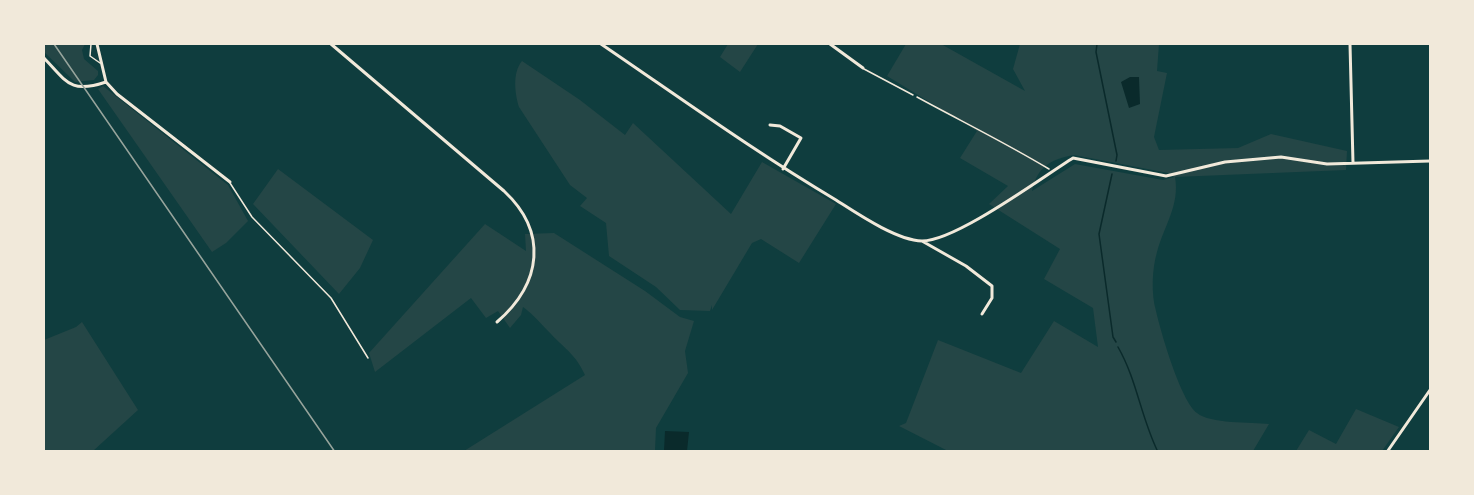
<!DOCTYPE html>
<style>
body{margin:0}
#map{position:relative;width:1474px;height:495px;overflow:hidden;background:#0f3d3e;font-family:"Roboto Condensed",sans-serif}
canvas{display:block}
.frame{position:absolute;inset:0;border:45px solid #f1e9da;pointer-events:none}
</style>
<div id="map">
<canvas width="1474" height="495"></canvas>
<div class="frame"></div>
</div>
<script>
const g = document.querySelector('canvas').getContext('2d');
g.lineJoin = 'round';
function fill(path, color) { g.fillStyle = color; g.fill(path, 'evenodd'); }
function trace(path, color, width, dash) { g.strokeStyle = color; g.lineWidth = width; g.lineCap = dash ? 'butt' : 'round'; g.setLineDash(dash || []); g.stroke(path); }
fill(new Path2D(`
 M44,44h41l-3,6 2,9 14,12v4l-4,5 -19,2 -31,-30z
 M728,44h30l-18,28 -20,-15z
 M906,44h35l84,47 -12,-22 7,-25h139l-2,27 10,2 -13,64 5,13 79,-2 33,-14 76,17 -1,19 -171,7c5,28 -11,49 -18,75 -5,17 -6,42 -1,59 5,22 25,90 41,102 13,11 54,9 72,11l-16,27h-305l-49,-25 7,-3 32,-83 83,33 33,-52 44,26 -5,-39 -49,-29 16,-30 -71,-45 19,-18 -48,-28 17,-27 -90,-55zM1074,155l94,18 6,4 -11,3 -88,-16 -43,27c5,-24 19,-32 42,-36z
 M522,61l58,39 45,35 8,-12 98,91 31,-52 74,42 -37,59 -38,-24 -9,4 -40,67v-5l-2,6 -30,-1 -24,-23 -47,-31 -3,-33 -26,-17 7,-8 -17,-13 -51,-78c-4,-13 -7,-34 3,-46z
 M103,86l125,99 20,36 -22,22 -14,9 -114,-163z
 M278,169l95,71 -13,28 -21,26 -86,-90z
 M485,224l41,27 -1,-17 29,-1 91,58 35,26 14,4 -9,30 3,22 -32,55 -1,23h-191l121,-76c-9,-20 -19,-25 -34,-41 -10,-10 -17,-19 -28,-27l-2,8 -11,13 -12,-17 -12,7 -15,-20 -96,74 -6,-19z
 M82,322l56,88 -45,41h-49v-111l32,-13z
 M1356,409l43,18 -17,24h-86l13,-21 27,14z`), '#244646');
fill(new Path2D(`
 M1130,77h9l1,27 -11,4 -8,-26z
 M665,431l24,1 -2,19h-23z`), '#0a2a2b');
trace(new Path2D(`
 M1097,44l-1,8 21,103 -1,6
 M1112,174l-13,60 14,103 3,5
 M1118,347c19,33 23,71 40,105`), '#0a2a2b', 1.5);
trace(new Path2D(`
 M917,97c44,24 89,46 132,72`), '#f1e9da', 1.5);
trace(new Path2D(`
 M91,44l-1,12 10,7
 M864,69l49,26
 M230,183l22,34 79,81 37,60`), '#f1e9da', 1.5);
trace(new Path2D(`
 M331,44l173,147c44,41 38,92 -7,131
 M601,44c78,53 154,108 235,156 22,14 60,40 86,41 34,0 119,-63 151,-83l93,18 59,-14 56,-5 46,7 103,-3
 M830,44l33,24
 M1350,44l3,119
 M44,58c23,24 26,36 62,24l-9,-38
 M106,82l11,12 113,88
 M770,125l10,1 21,12 -18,31
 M922,241l44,25 26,20v12l-10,16
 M1387,452l43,-62`), '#f1e9da', 3);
trace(new Path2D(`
 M54,44l281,408`), '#97a49c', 1.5);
</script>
